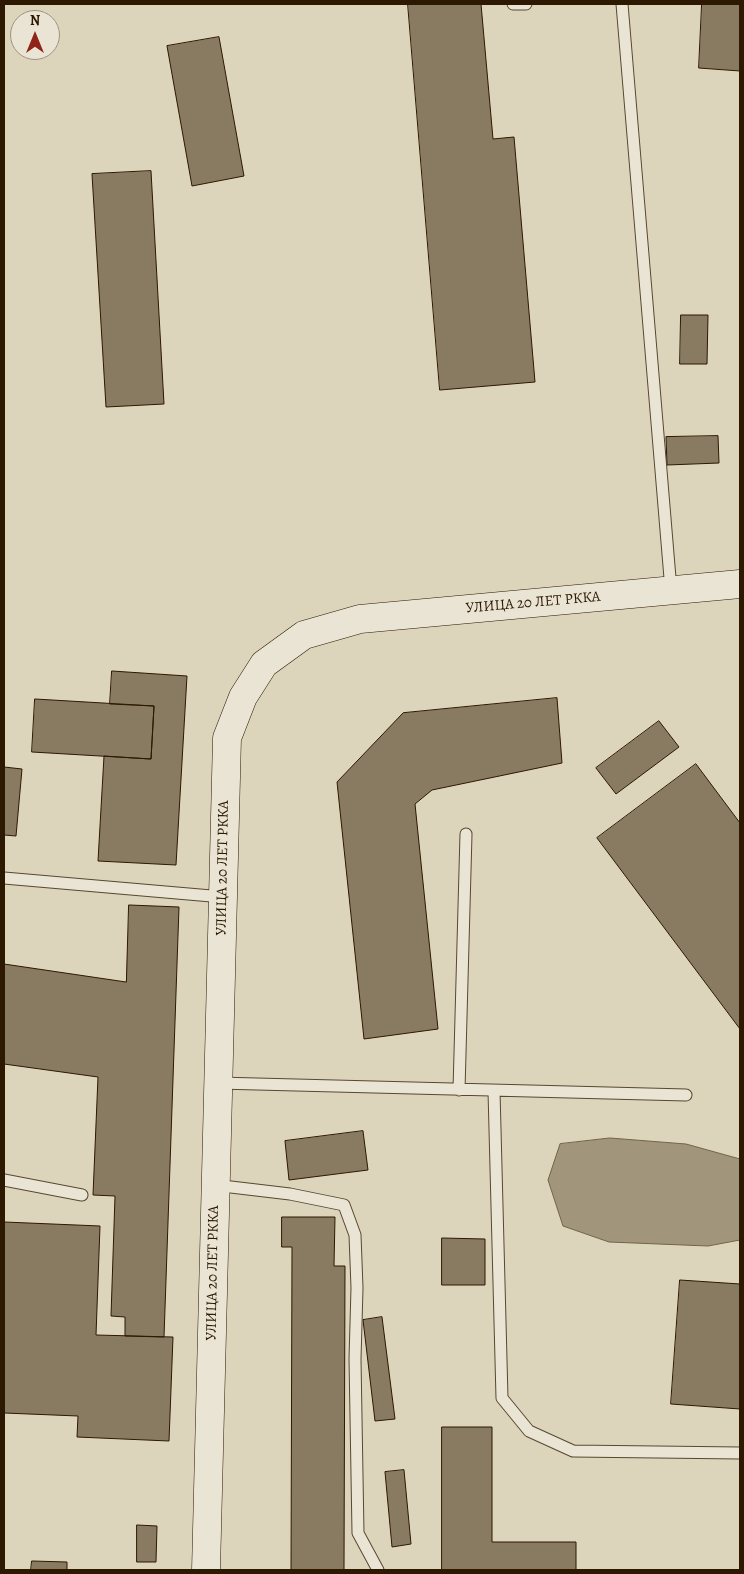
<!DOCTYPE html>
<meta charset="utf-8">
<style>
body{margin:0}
#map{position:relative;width:744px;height:1574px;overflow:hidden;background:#ddd5bb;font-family:Alegreya,serif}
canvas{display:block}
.frame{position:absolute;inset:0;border:5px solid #2d1802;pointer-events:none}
.north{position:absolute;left:10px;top:10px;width:50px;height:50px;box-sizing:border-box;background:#e9e4d3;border:1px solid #9e927f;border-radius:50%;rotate:0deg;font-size:14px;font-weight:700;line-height:20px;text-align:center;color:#2d1802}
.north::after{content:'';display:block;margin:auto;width:18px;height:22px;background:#8f2418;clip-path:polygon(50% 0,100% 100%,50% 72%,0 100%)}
</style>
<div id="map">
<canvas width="744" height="1574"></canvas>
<div class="frame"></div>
<div class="north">N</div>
</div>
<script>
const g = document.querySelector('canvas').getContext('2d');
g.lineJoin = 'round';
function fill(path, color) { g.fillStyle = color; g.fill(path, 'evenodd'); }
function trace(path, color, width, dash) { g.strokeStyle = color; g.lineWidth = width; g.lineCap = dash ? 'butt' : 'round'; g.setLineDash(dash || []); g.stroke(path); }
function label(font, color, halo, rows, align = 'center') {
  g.font = font + ' Alegreya,serif'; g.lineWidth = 4; g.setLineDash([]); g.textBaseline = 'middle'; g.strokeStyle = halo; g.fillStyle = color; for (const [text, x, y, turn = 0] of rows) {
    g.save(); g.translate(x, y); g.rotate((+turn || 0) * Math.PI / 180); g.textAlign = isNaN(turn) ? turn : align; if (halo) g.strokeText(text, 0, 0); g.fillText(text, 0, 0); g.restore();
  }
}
const water = new Path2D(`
 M610,1138l76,6 54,15v81l-32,6 -99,-4 -46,-16 -15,-46 12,-36z`);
fill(water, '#a1957c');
trace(water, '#73634b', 1);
const building = new Path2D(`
 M408,4h73l12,135 21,-2 21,245 -95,8z
 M702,4h38v67l-41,-3z
 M219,37l25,139 -52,10 -25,-140z
 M151,171l13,233 -58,3 -14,-233z
 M681,315h27l-1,49h-27z
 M718,436l1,27 -52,2 -1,-28z
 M112,671l75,5 -11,189 -78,-4 6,-105 47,3 3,-53 -44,-2z
 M557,698l5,65 -130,27 -17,14 23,225 -74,10 -27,-257 66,-69z
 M35,699l119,7 -3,53 -119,-7z
 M659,721l20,26 -63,47 -20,-26z
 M696,764l44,59v206l-143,-191z
 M4,767l18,2 -6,67 -12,-1z
 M129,905l50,2 -15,430 -39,-1v-19l-14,-1 4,-120 -22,-1 5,-118 -94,-13v-100l122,18z
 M363,1131l5,39 -79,10 -4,-39z
 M282,1217h53l-1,49h11l-1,304h-53l1,-323h-10z
 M4,1222l96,4 -4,109 77,2 -4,104 -92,-4 1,-21 -74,-3z
 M442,1238l43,1v46h-43z
 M680,1280l60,4v125l-69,-5z
 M382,1317l13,102 -20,2 -12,-101z
 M442,1427h50v115h84v28h-134z
 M404,1470l7,74 -19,3 -7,-75z
 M137,1525l20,1 -1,36h-19z
 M32,1561l35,1v8h-36z`);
fill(building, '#897a62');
trace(building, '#2d1802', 1);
const lane = new Path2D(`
 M513,4h13
 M622,4l49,586
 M4,878l219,19
 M218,1083l468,12
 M459,1090l7,-256
 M494,1091l8,307 27,33 44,20 167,2
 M4,1180l78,15
 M214,1185l76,9 54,11 11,30 2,53 -2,71 3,174 20,37`);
const secondary = new Path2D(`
 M206,1570l21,-832 16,-41 21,-33 40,-29 56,-16 380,-35`);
trace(lane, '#594730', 13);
trace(secondary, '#2d1802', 29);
trace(lane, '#e9e4d3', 11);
trace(secondary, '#e9e4d3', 28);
label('15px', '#2d1802', '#e9e4d3', [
 ["УЛИЦА 20 ЛЕТ РККА",533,603,-5],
 ["УЛИЦА 20 ЛЕТ РККА",223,868,-89],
 ["УЛИЦА 20 ЛЕТ РККА",213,1273,-89]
]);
</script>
